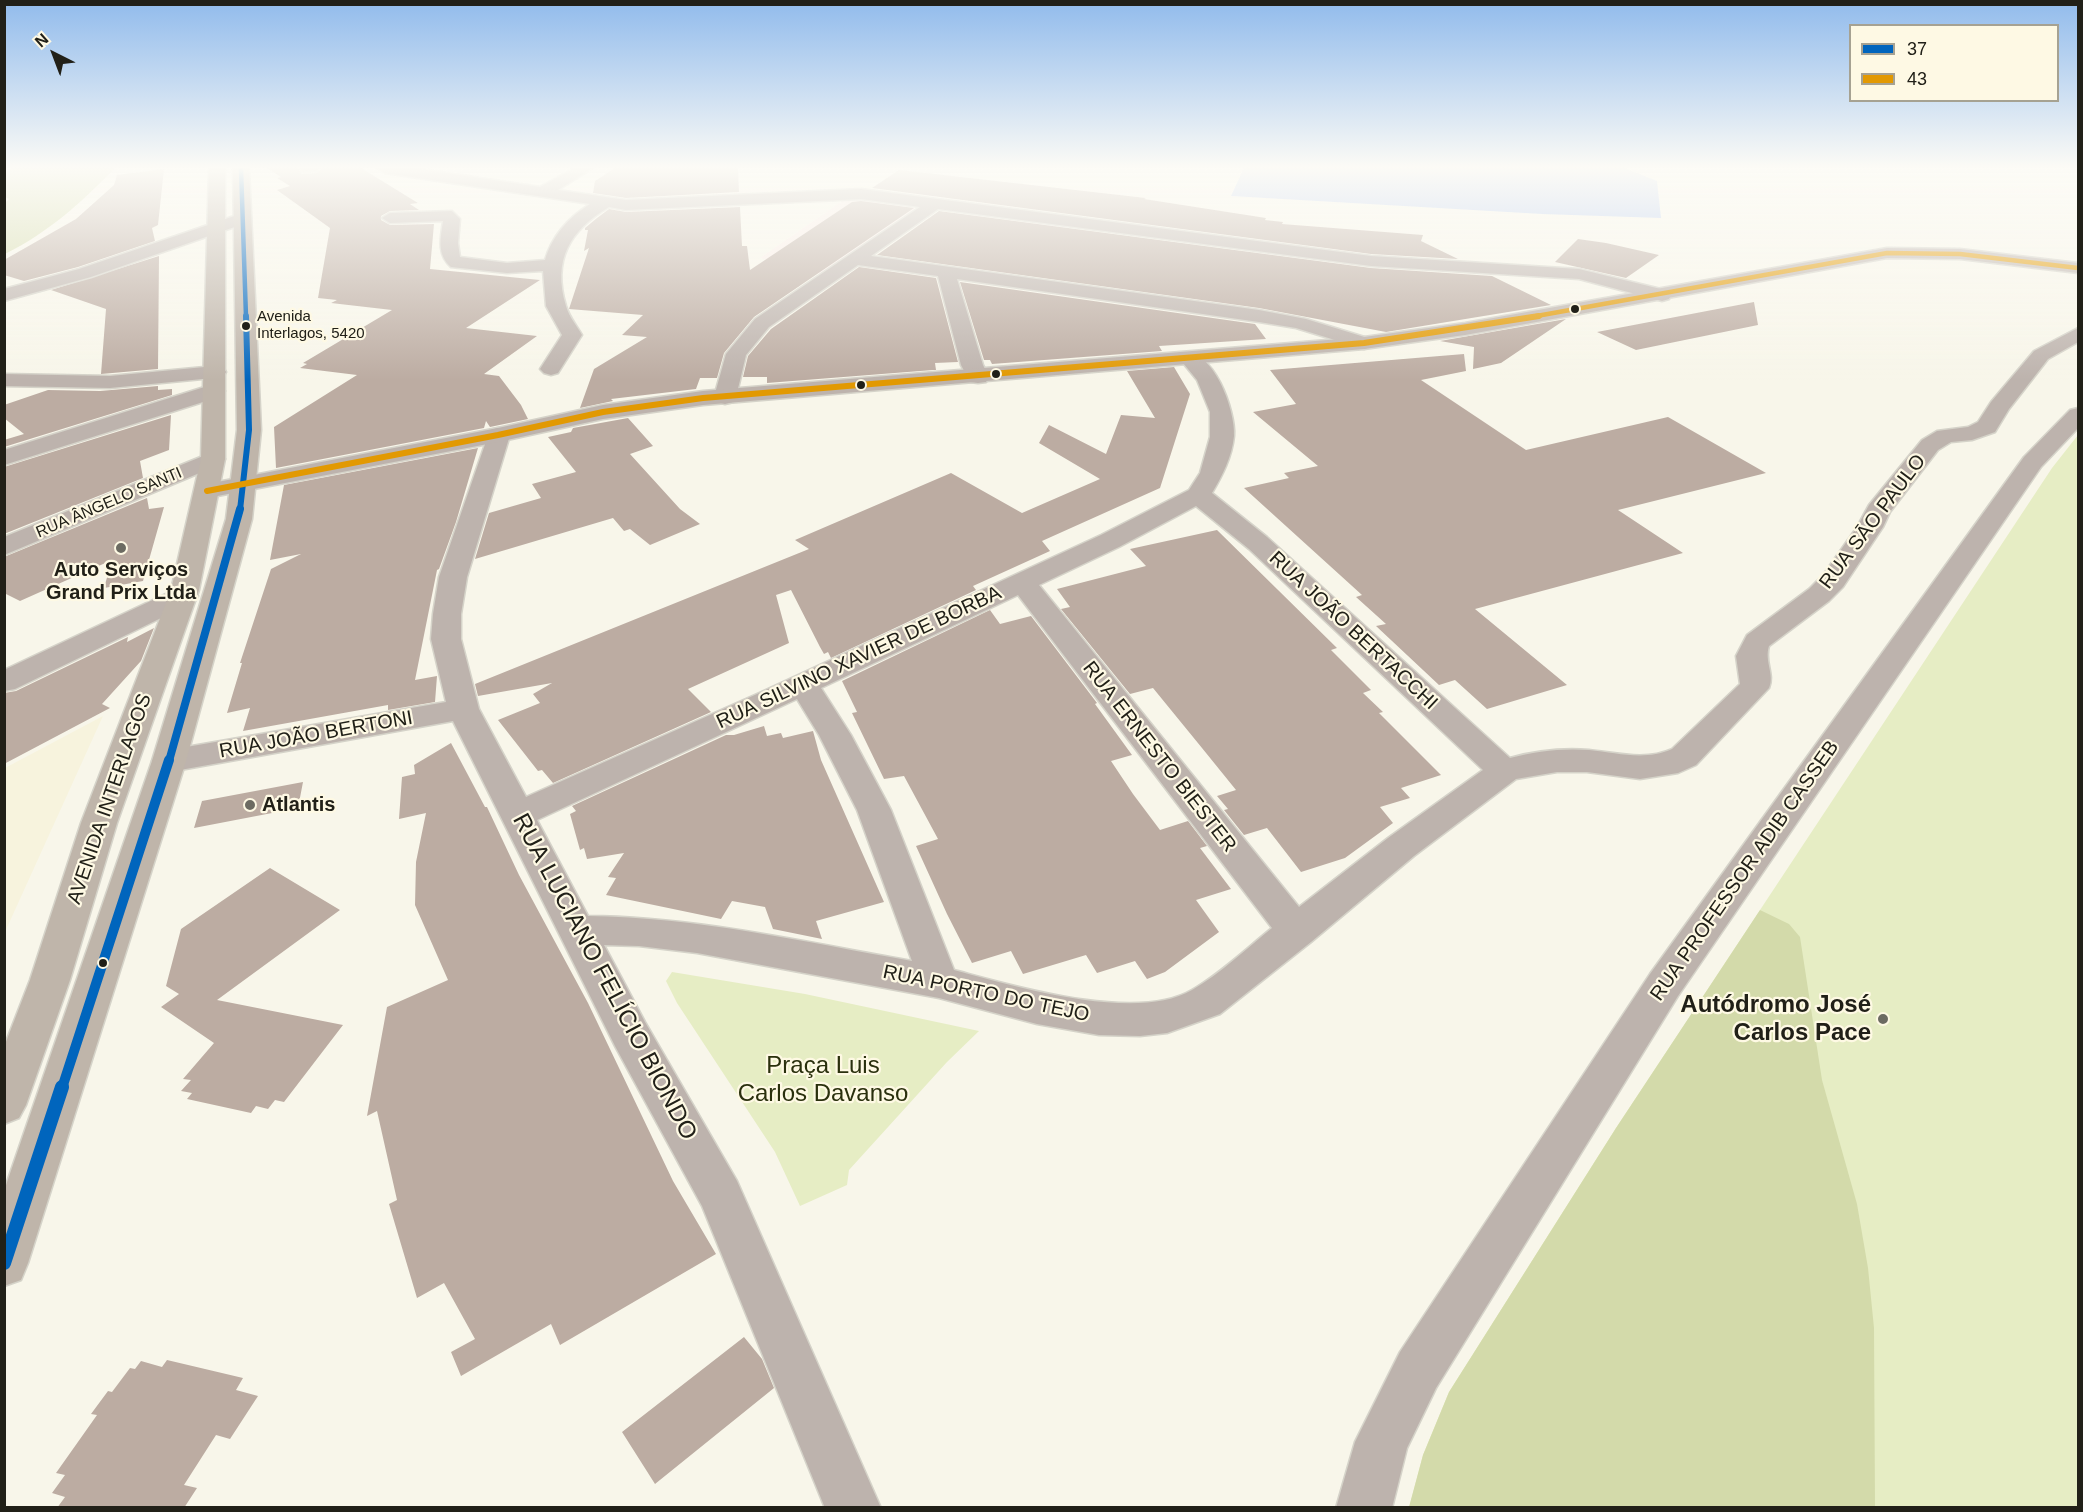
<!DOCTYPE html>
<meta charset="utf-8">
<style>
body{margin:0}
#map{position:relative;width:2083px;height:1512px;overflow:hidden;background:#f8f6ea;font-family:Arial,sans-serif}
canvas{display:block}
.frame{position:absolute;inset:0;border:6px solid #212018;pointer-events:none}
.legend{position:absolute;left:1849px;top:24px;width:210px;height:78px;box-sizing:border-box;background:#fef9e4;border:2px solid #a6a292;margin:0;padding:8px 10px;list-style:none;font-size:18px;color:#212018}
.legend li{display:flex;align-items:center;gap:12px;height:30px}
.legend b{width:30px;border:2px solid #a6a292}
.north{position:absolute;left:24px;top:24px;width:60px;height:60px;-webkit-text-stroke:4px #fef9e4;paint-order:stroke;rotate:318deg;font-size:16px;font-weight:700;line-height:24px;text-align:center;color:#212018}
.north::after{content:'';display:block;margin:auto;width:21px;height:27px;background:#212018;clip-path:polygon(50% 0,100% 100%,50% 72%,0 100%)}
</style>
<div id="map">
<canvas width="2083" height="1512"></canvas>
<div class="frame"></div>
<ul class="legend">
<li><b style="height:8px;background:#0065bd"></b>37</li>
<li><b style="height:8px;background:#e29902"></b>43</li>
</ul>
<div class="north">N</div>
</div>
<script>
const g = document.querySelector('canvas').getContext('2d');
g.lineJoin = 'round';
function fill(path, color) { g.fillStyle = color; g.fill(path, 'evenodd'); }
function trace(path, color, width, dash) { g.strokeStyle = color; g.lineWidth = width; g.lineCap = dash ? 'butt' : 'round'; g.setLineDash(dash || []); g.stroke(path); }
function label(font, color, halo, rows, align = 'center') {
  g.font = font + ' Arial,sans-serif'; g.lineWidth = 4.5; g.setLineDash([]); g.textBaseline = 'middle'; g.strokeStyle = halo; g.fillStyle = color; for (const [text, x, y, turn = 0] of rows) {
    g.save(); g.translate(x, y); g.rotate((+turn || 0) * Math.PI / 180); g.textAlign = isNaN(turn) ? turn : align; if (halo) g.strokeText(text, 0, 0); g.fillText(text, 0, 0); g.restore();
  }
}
fill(new Path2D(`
 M103,716l-98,216v-164z`), '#f7f3dd');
fill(new Path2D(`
 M848,197l64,9 4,4 -95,64 -61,-16z`), '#fbeee9');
fill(new Path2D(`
 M2078,435v1072l-669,1 14,-53 26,-63 167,-264 436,-660z
 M672,972l133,22 174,37 -32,31 -98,108 -2,15 -47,21 -25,-54 -98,-149 -11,-22z`), '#e6edc4');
fill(new Path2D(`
 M11,168h104c-34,35 -66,64 -110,86v-51l4,-4 -4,-2v-23z
 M1760,910l29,14 11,13 22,143 35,124 11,64 6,60 1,179h-466l14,-52 26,-63 167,-264z`), '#d3daaa');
fill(new Path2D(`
 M1244,168h380l33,13 4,37 -119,-4 -311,-18z`), '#afc5f2');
fill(new Path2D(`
 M267,168h31l4,6 15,-1 5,-5h39l57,35 -8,1 9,6 -29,1 -9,5v4l9,5 44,-1 -4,45 110,11 -74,48 71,8 -53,38 15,2 22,29 7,14 -38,8 -4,-6 -2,7 -208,40 -2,-41 83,-52 -57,-7 7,-4 -4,-1 89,-53 -61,-7 6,-3 -19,-2 12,-70 -53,-38 13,-4 -13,-8 4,-1z
 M615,168h123l1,24 -113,6 -33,-5 2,-12z
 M164,169l-6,56 -6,3 3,13 -77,26 -54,14 -20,-6v-15l72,-41 38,-34 3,-10z
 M899,170l247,28 -2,1 122,19 -1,2 18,2 -1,2 141,11 -2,6 37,18 -87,-5 -499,-66z
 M861,201l53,7 -160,109 -30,36 -7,25h-17l-4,11 -85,10 2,2 -33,7 14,-39 53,-32 -25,-2 21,-20 -74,-6 20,-61 -5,3 4,-21h-3v-2l12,-10 12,-9 17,3 114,-5 2,39h5l3,24 102,-68z
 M939,211l432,57 121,8 59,29 -165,27 -127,-24 -382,-53z
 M1578,239l28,4 53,12 -33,23 -71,-16z
 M159,256l-1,113 -57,5 5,-65 -55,-19z
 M859,267l77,11 22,84 -23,1 1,7h-3l-166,13v-6h-24l5,-21 23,-27z
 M960,282l295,42 11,15 -107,7 3,5 -170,13 -2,-4h-6z
 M1754,302l4,23 -122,25 -39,-18z
 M1566,319l-65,44 -28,6 1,-22 -34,-6z
 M1464,354l2,17 -45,9 105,70 142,-33 98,56 -148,37 65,43 -208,56 92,76 -80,24 -32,-29 -16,5 -63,-59 10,-2 -30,-27 6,-2 -118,-107 45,-10 -5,-5 34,-7 -65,-54 43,-8 -26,-34z
 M1174,367l16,27 -30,94 -118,53 8,10 -77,35 3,4 -145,68 -3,-6 -4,2 -4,-7 -29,-57 -15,5 13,48 -101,46 23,23 -158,71 -11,-13 -4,1 -40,-51 42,-17 -7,-9 19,-11 -74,13 -3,-12 334,-135 -14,-9 156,-67 71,40 78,-34 -61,-36 10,-18 57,29 15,-39 34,3 -28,-47z
 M158,386v4l14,-1v6l-168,52v-7l20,-6 -20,-16v-13l44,-15 52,1z
 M171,415l-2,35 -29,11 3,17 -139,56v-67z
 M628,418l25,28 -23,8 50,55 20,15 -50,21 -20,-16 -6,2 -11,-13 -138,41 14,-46 52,-15 -9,-14 44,-12 -28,-35 23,-5 2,-4z
 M478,448l-22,74 -17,47 -2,1 -22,110 22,-4 -2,26 -47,8v-5l-145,26 7,-23 -23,5 15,-50h-2l31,-94 30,-15 -31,6 14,-75z
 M147,498l2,11 15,-2 -21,74 -39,7 8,-28 -92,41 -16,-8v-36z
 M1217,530l120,118 -6,2 40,40 -8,3 20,19 -4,1 62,62 -40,13 9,10 -30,9 13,16 -48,35 -44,14 -34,-44 -23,7 -20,-25 4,-1 -11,-13 19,-6 -34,-42 -49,-60 -23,6 -69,-85 9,-2 -13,-18 89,-23 -16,-17z
 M990,610l10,14 31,-8 66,87 -2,1 37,51 -21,6 22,33 27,36 28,-9 19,25 -7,2 31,41 -35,11 23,32 -54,40 -18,7 -12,-18 -38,12 -11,-18 -63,19 -12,-23 -39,12 -25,-49 -31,-68 22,-7 -34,-63 -20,3 -32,-66 5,-1 -15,-31z
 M154,628l-13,33 -39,43 8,4 -106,56v-71l12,-2 112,-54 -1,5z
 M764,726l3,10 14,-3 2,5 30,-7 8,29 63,142 -68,19 6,18 -49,-10 -8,-22 -33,-6 -11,18 -115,-24 10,-17 -8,-1 16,-24 -37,6 -3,-11 -4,2 -10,-36 6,-3 -4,-5 154,-71h8z
 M451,743l34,64h2l32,68 69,128 85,178 43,73 -156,91 -9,-21 -90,52 -10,-24 24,-13 -31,-56 -27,15 -28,-94 8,-4 -20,-89 -10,5 20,-109 61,-27 -33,-75 1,-43 10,-49 -27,6 3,-42 13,-3 -1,-9z
 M303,782l-5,26 -104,20 8,-27z
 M270,868l70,42 -123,90 126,25 -59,77 -9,-2 -7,9 -12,-3 -5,7 -64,-14 5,-6 -11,-2 10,-11 -8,-1 31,-36 -53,-36 18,-13 -13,-8 15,-57z
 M744,1337l18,22 12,29 -119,96 -33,-52z
 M167,1360l76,18 -7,12 22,6 -28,43 -14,-4 -32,50 13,3 -13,20h-127l8,-11 -13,-4 13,-18 -9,-2 41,-58 -6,-1 17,-23 4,1 18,-24 5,1 6,-8 21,6z`), '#bcaca2');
const minor = new Path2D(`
 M300,168h20l-3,3 -15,1z
 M377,168h37l126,19 35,-19h18l-35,22 68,10 235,-11 510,67 208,13 90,22 2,4 -2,4 -7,2 -83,-22 -208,-13 -433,-57 -67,47 388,54 47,9 65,20 3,4 -3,4 -7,2 -68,-21 -37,-6 -302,-43 26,86 6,12 -3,5 -8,1 -8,-1 -9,-17 -23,-89 -80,-11 -89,62 -23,28 -10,42 -3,5 -8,2 -8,-2 -3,-5 12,-43 29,-35 165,-112 -59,-8 -235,11 -17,-3c-39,23 -57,53 -43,99 3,11 11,20 16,29l-24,38 -7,2 -7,-2 -4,-4 22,-34 -16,-29 -3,-35 -36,2 -56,-6c-15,-13 -10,-30 -8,-46l-53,2 -8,-5 8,-5 62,-2 8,8 -2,24 2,14 47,6 38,-3c7,-24 24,-43 45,-56l-205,-31z
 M243,213l6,1 2,4 -2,4 -158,55 -87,24v-12l75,-20z
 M2078,328v14l-30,17 -39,50 -14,23 -23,8 -21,2 -13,8 -48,62 -7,15 -40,60 -14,14 -60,45c-5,15 6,29 0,42l-73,77 -18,8 -38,6 -53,-7h-30l-41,7 -102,77 -103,86 -91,72 -53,19 -27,3 -41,-1 -62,-11 -98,-26 -242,-45 -58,-7 -35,-1 41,77 92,159 144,327h-56l-123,-302 -87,-160 -162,-325 -284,51 -12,-3 -5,-8 5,-8 12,-3 277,-48 -15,-63 2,-25 6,-37 51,-147 8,-2 8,2 4,5 -43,142 -6,37v25l18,70 47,88 231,-103 344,-159 88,-45 11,-17 10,-36v-25l-13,-32 -18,-22 3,-4c31,-8 54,58 52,82 -2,21 -12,40 -22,57l55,44 243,221c25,-7 53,-10 79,-8 29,3 56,11 83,-1l68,-65 -4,-28 11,-21 62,-46 14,-14 34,-48 12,-22 53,-65 15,-9 31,-4 10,-5 13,-20 43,-51zM1196,506l53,43 234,221 -95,68 -89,69 -260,-322 80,-38zM1018,595l254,333c-25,20 -52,46 -80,62 -56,33 -178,-4 -238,-20l-63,-160 -40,-75 -30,-47zM797,699l22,36 38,75 55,151c-108,-19 -215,-44 -324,-45l-51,-96z
 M215,366l8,1 3,5 -3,5 -113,11 -106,-2v-12l106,2z
 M214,384l8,2 3,5 -3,5 -218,69v-15z
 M2078,408v20l-37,39 -363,529 -242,392 -29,60 -15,60h-56l19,-66 45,-90 250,-378 374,-517 46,-47z
 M213,452l8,2 4,5 -4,5 -217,91v-18z
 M184,588l10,2 4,6 -4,6 -179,87 -11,2v-21l170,-80z`);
const tertiary = new Path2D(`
 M1887,248l73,1 118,14v10l-118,-14 -73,-1 -422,77 -101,14 -661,56 -100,14 -105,23 -291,56 -9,-2 -3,-5 3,-5 9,-2 291,-56 105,-23 100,-14 661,-54 101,-14z`);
const primary = new Path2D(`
 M209,168h16v291l-26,131 -82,233 -47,157 -44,125 -7,13 -15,6v-77l26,-67 51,-157 90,-233 30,-131z
 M233,168h16l12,262 -9,89 -66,242 -158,502 -7,17 -17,6v-95l148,-430 74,-242 11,-89z`);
trace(minor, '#d5d3c9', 3);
trace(tertiary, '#d5d3c9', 3);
trace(primary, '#d5d3c9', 3);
fill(minor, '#bdb3ad');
fill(tertiary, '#bdb3ad');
fill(primary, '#bfb5aa');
trace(new Path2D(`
 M241,168l5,149`), '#0065bd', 4.5);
trace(new Path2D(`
 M240,510l9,-80 -3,-114`), '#0065bd', 6);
trace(new Path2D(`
 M169,761l71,-252`), '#0065bd', 8);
trace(new Path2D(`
 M62,1088l107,-328`), '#0065bd', 10);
trace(new Path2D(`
 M4,1263l58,-176`), '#0065bd', 14);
trace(new Path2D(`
 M1531,317l356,-64 73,1 118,14`), '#e29902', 4.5);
trace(new Path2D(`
 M207,491l291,-56 105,-23 100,-14 661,-55 175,-27`), '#e29902', 6);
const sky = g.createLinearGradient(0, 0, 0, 380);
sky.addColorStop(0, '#91bbec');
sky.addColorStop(0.44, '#fcfbf6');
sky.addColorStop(1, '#fcfbf600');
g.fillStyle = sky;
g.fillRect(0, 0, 2083, 380);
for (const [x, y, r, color] of [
 [1575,309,5,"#212018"],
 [246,326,5,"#212018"],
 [996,374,5,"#212018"],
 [861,385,5,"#212018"],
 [121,548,6,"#6c6b62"],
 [250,805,6,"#6c6b62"],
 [103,963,5,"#212018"],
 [1883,1019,6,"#6c6b62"]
]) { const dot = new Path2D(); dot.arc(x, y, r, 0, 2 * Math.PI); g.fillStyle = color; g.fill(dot); trace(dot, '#fef9e4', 2); }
label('15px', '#212018', '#fef9e4', [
 ["Avenida",257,317],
 ["Interlagos, 5420",257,334]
], 'left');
label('16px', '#212018', '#fef9e4', [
 ["RUA ÂNGELO SANTI",109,503,-23]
]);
label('20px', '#212018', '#fef9e4', [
 ["RUA SĀO PAULO",1873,522,-53],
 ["RUA JOÃO BERTACCHI",1353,631,43],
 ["RUA SILVINO XAVIER DE BORBA",859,658,-25],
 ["RUA JOÃO BERTONI",316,735,-10],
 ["RUA ERNESTO BIESTER",1159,757,52],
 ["AVENIDA INTERLAGOS",110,799,-71],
 ["RUA PROFESSOR ADIB CASSEB",1745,871,-55],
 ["RUA PORTO DO TEJO",986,994,12]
]);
label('bold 20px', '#212018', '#fef9e4', [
 ["Auto Serviços",121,570],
 ["Grand Prix Ltda",121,593],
 ["Atlantis",262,805,"left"]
]);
label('24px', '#212018', '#fef9e4', [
 ["RUA LUCIANO FELÍCIO BIONDO",604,977,62]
]);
label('bold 24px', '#212018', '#fef9e4', [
 ["Autódromo José",1871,1005],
 ["Carlos Pace",1871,1033]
], 'right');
label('24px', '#2a300d', '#fef9e4', [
 ["Praça Luis",823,1066],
 ["Carlos Davanso",823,1094]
]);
</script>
